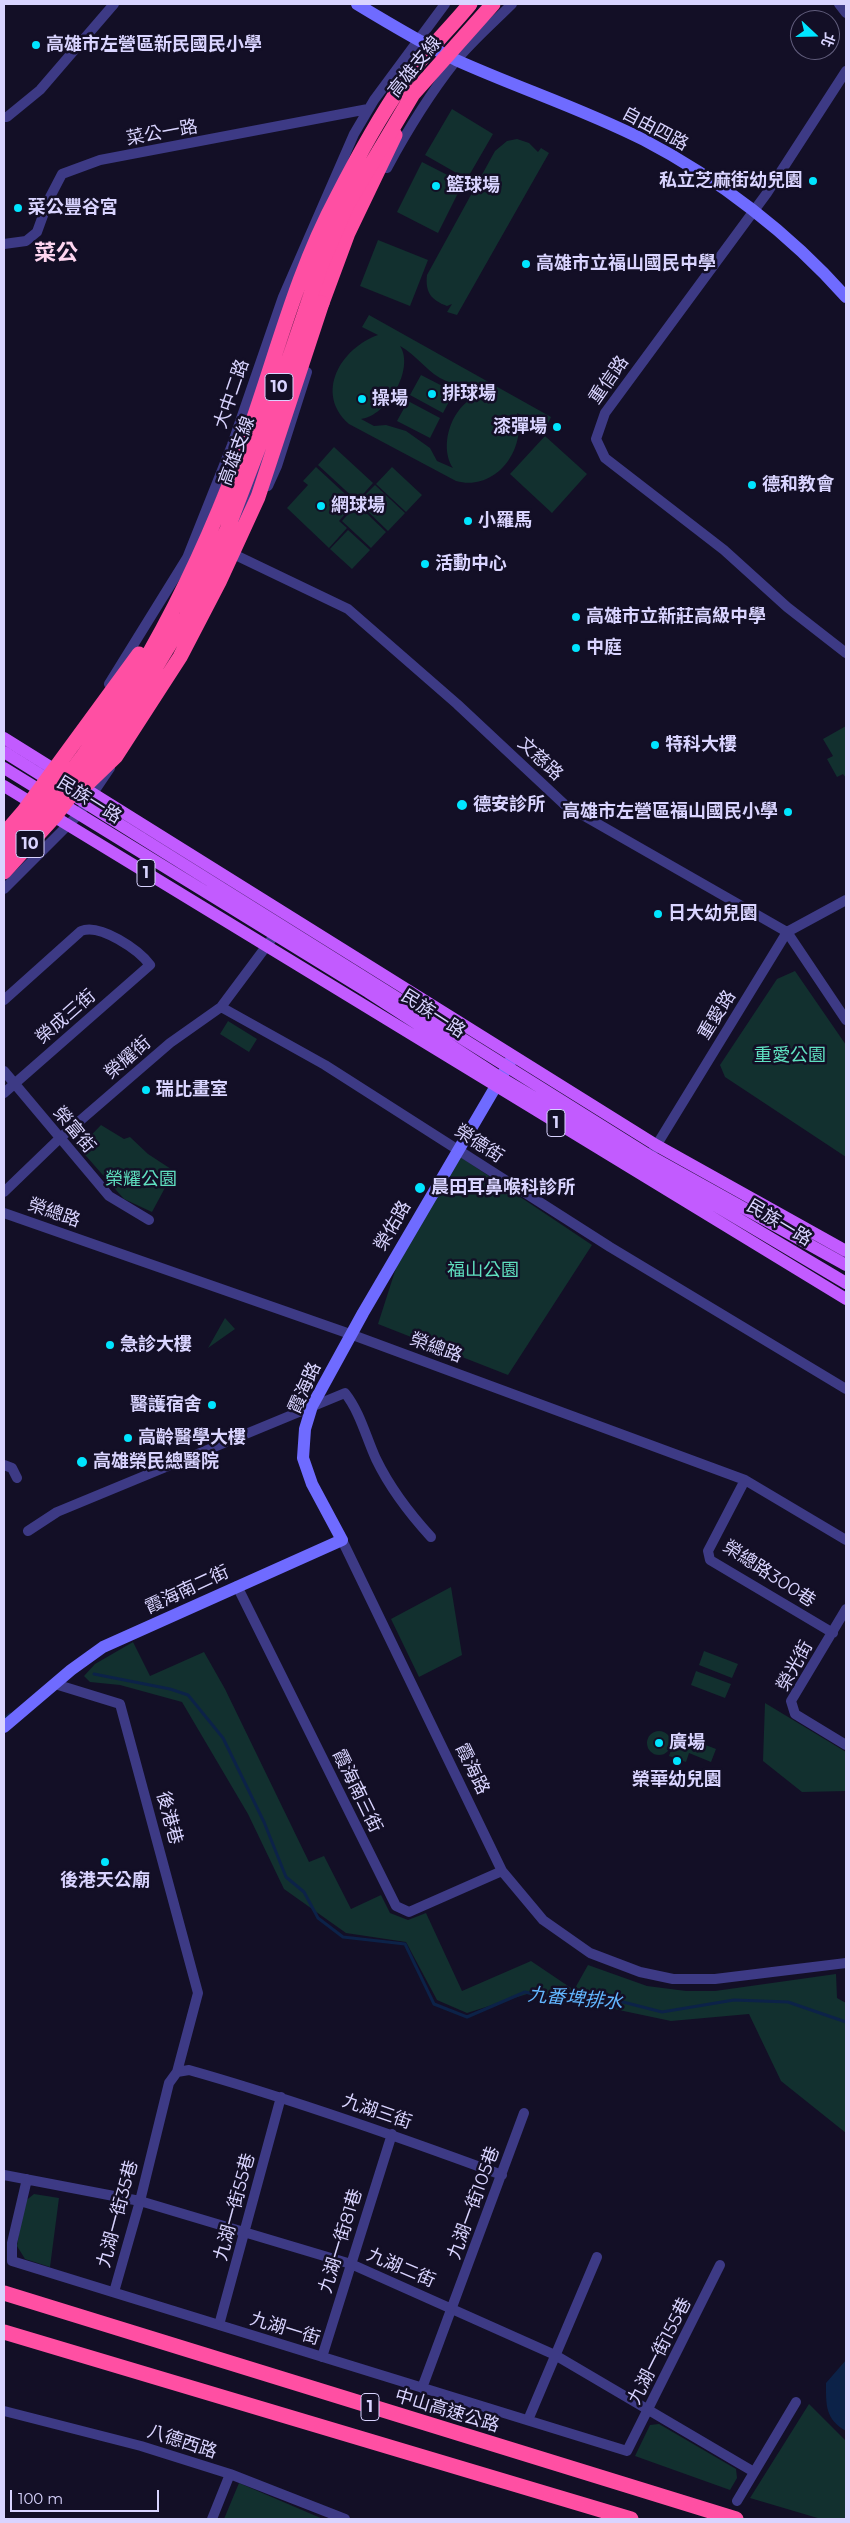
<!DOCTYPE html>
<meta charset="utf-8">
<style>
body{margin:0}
#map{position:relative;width:850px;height:2523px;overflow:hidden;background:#130f26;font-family:Montserrat,"Noto Sans TC",sans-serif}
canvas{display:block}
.frame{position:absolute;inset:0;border:5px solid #d9d4ff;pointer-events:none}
.north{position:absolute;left:790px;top:10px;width:50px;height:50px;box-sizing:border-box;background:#130f26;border:1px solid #625e7d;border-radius:50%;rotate:111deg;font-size:14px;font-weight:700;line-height:20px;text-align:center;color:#d9d4ff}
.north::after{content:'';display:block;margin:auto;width:18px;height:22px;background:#00e5ff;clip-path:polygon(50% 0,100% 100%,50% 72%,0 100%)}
.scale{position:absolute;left:10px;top:2490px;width:149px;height:22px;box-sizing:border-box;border:2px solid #d9d4ff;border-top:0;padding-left:6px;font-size:15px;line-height:18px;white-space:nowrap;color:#d9d4ff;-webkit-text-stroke:4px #130f26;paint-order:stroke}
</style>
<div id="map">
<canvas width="850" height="2523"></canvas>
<div class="frame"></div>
<div class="north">北</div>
<div class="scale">100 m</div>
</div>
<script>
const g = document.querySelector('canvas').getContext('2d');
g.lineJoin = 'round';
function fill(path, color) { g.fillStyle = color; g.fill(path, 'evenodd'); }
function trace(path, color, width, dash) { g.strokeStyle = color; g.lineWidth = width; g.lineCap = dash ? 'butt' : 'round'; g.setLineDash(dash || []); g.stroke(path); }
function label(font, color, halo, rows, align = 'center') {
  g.font = font + ' Montserrat,"Noto Sans TC",sans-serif'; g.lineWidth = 5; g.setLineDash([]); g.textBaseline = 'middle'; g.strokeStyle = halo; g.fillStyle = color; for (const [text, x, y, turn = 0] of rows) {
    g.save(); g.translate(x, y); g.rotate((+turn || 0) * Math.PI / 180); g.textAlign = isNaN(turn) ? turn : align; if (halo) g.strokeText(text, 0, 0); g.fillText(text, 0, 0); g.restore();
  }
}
fill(new Path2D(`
 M452,109l41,25 -26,45 -42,-24z
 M517,139l12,4 9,9 3,-4 8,5 -92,162 -10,-3 5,-8 -5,2c-16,-6 -22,-14 -20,-31l68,-124 12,-10z
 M422,162l41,21 -25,50 -41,-21z
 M378,240l50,20 -18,46 -50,-20z
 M369,315l182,102 -5,11 -29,-15c10,36 -21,79 -61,68l-107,-57c-35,-31 -8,-76 29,-89l-16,-8zM400,346c16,9 25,23 40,32 16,9 34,8 49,16 -32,-1 -53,48 -36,74l-16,-7 -7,-13 -24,-17 -20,-6 -12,1 -13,-7c26,-3 54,-50 39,-73z
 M421,375l33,17 -11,21 -33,-18z
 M408,401l32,17 -10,20 -33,-17z
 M545,436l42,38 -35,39 -42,-39z
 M334,447l39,36 -16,18 -39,-36z
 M316,467l39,36 -16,18 8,7 -18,20 -42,-40 21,-23 -5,-4z
 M392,467l30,28 -16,17 -30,-28z
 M375,485l30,28 -17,18 -30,-29z
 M357,504l29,28 -15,16 -29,-27z
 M348,530l22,20 -18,19 -22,-20z
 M846,726v52l-3,-4 -6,3 -10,-18 6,-3 -10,-17z
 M795,971l51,74v112l-121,-80 -5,-12 57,-86z
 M228,1021l29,18 -8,13 -29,-18z
 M101,1125l23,14 6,-2 18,17 26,17 -22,41 -28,-13 -45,-51z
 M459,1156l133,89 -84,130 -130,-51 18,-56z
 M225,1318l10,11 -27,19z
 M451,1587l11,68 -43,22 -28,-58z
 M133,1642l17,34 54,-24 21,37 84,173 15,-6 27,53 30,-14 9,18 18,7 18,-7 36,78 69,-30 43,29 14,-25 59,21 39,5h29l121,-17 1,24 9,5v130l-65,-52 -32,-67 -78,7 -76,-16 -35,-2 -33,-9 -60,19 -30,-13 -31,-58 -60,-9 -62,-44 -36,-75 -66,-112 -62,-17 -30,-3 -6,-6 11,-12z
 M704,1651l34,13 -6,14 -33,-13z
 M696,1671l35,13 -6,14 -34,-13z
 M765,1703l81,49v39l-44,1 -39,-31z
 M647 1743a12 12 0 1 1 24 0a12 12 0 1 1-24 0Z
 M677,1734l39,15 -5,13 -22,-9 -3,9 -17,-6z
 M34,2194l25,4 -9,69 -25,-8 -8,-13 7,-44z
 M809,2404l37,37v78h-25l-71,-21z
 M659,2424l77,45 1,9 -7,12 -95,-34 15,-31z
 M239,2483l84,36h-99z`), '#12302f');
fill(new Path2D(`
 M846,2360v71c-21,-12 -20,-26 -20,-48z`), '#0c2248');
trace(new Path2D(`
 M94,1674l76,15 18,6 35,43 41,84 22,55 18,15 14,26 25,19 62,7 29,60 33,13 58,-25 47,10h51l39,10 72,-12 54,2 58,20
 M4,1719l6,-5`), '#0c2248', 3);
trace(new Path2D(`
 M839,4l7,9
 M846,71l-79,122 -162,220 -9,26 9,19 119,92 63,57 59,46
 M4,117h3l33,-27 74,-86
 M387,168c20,-37 42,-73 68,-106 17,-21 38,-39 57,-58
 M4,244l22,-3 11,-9 12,-33 13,-25 38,-14 268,-51
 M268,486l9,-20 30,-94
 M234,533l34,-89
 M227,551l121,58 109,95 108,101 222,127 59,88
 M109,684l78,-126 45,-113 51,-148 71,-163 20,-34 71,-96
 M4,889l75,-75 31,-46
 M4,1000l77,-69c19,-8 58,19 69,34l-146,128
 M221,1007l104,58 285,182 236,142
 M4,1071l105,125 40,24
 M653,1151l134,-219 59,-32
 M4,1192l56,-54 110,-95 51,-36 50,-67
 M4,1213l346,121 395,146 101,60
 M4,1465l8,3 5,10
 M745,1480l-37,71 2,9 123,73
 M28,1531l29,-19 288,-119c15,19 21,44 31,66 14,29 33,54 55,78
 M342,1540l160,331 41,49 47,33 50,19 33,7h42l131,-16
 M237,1586l159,320 13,6 93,-41
 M846,1609l-55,92 4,13 51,31
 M55,1684l65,20 78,289 -21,79
 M4,2175l136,26 211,63 204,91 199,117
 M27,2179l-15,64v18l615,190 93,-186
 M114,2292l26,-91 29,-118 8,-11 12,-2c106,30 210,67 313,105
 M219,2325l62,-228
 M322,2357l70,-223
 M422,2388l102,-275
 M4,2411l137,35 89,28 115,45
 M528,2420l69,-163
 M737,2501l59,-99
 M212,2519l18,-45`), '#3d3a85', 10);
trace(new Path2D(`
 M357,4c33,20 65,39 99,56 62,28 127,49 188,80 75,39 146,94 202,157
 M4,1727l67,-57 32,-23 239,-107 -30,-56 -9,-26 2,-29 7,-23 51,-93 150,-256`), '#6f6bff', 12);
trace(new Path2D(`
 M4,738l652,407 190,106
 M4,752l646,404 196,109
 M4,768l364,224 133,86 345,205
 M4,786l842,513`), '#c25bff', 12);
trace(new Path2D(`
 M322,303l26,-70 47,-98
 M4,2293l732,226
 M4,2332l627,187`), '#ff4fa3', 15);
trace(new Path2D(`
 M88,783l28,-27 64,-99 39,-75 39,-85 64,-194
 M4,834l20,-23 115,-157
 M4,854c18,-19 34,-40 50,-60 87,-108 149,-232 195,-362 28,-79 48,-160 88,-235 19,-37 40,-76 64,-111 19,-29 47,-55 69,-82
 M4,872l51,-56 25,-33 49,-72 57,-94 41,-87 37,-97 56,-165 27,-63 66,-111 80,-90`), '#ff4fa3', 15);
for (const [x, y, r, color] of [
 [36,45,5,"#00e5ff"],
 [813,181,5,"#00e5ff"],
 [436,186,5,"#00e5ff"],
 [18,208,5,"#00e5ff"],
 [526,264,5,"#00e5ff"],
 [432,394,5,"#00e5ff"],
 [362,399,5,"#00e5ff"],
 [557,427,5,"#00e5ff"],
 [752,485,5,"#00e5ff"],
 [321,506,5,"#00e5ff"],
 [468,521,5,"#00e5ff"],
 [425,564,5,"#00e5ff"],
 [576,617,5,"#00e5ff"],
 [576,648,5,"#00e5ff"],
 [655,745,5,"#00e5ff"],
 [462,805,6,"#00e5ff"],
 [788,812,5,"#00e5ff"],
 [658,914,5,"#00e5ff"],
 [146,1090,5,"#00e5ff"],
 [420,1188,6,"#00e5ff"],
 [110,1345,5,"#00e5ff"],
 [212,1405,5,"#00e5ff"],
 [128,1438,5,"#00e5ff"],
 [82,1462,6,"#00e5ff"],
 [659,1743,5,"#00e5ff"],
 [677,1761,5,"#00e5ff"],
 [105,1862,5,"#00e5ff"]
]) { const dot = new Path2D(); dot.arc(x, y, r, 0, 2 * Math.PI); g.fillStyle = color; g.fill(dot); trace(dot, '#130f26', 2); }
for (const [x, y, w] of [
 [279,387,28],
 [30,844,28],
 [146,873,18],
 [556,1123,18],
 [370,2407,18]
]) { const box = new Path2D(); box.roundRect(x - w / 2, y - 13.5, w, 27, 4); g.fillStyle = '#130f26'; g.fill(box); trace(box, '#d9d4ff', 1); }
label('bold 16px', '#d9d4ff', null, [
 ["10",279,387],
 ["10",30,844],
 ["1",146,873],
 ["1",556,1123],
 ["1",370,2407]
]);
label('bold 18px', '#d9d4ff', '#130f26', [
 ["高雄市左營區新民國民小學",46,45],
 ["私立芝麻街幼兒園",803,181,"right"],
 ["籃球場",446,186],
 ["菜公豐谷宮",28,208],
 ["高雄市立福山國民中學",536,264],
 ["排球場",442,394],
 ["操場",372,399],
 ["漆彈場",547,427,"right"],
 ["德和教會",762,485],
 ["網球場",331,506],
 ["小羅馬",478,521],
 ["活動中心",435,564],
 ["高雄市立新莊高級中學",586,617],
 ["中庭",586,648],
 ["特科大樓",665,745],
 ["德安診所",473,805],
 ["高雄市左營區福山國民小學",778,812,"right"],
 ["日大幼兒園",668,914],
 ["瑞比畫室",156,1090],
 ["晨田耳鼻喉科診所",431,1188],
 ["急診大樓",120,1345],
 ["醫護宿舍",202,1405,"right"],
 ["高齡醫學大樓",138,1438],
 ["高雄榮民總醫院",93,1462],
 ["廣場",669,1743],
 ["榮華幼兒園",677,1780,"center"],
 ["後港天公廟",105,1881,"center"]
], 'left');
label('18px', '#d9d4ff', '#130f26', [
 ["高雄支線",415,67,-51],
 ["自由四路",655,129,28],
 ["菜公一路",162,133,-10],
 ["重信路",609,380,-55],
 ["大中二路",232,394,-71],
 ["高雄支線",237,451,-70],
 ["文慈路",540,759,43],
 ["民族一路",89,800,32],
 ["民族一路",433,1014,33],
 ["重愛路",717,1015,-58],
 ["榮成三街",66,1017,-41],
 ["榮耀街",128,1058,-41],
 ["榮富街",74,1130,50],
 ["榮德街",479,1144,33],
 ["榮總路",54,1213,19],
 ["民族一路",779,1223,31],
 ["榮佑路",393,1226,-60],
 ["榮總路",436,1348,20],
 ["霞海路",305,1388,-66],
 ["榮總路300巷",769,1574,33],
 ["霞海南二街",187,1590,-25],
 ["榮光街",795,1666,-61],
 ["霞海路",472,1769,64],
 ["霞海南三街",357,1791,64],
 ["後港巷",169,1818,75],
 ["九湖三街",377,2112,19],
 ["九湖一街105巷",474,2203,-70],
 ["九湖一街55巷",235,2207,-75],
 ["九湖一街35巷",118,2214,-75],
 ["九湖一街81巷",341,2241,-73],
 ["九湖二街",401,2268,23],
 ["九湖一街",285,2329,17],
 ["九湖一街155巷",660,2351,-63],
 ["中山高速公路",447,2411,17],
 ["八德西路",182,2442,18]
]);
label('18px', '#5fe0c0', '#130f26', [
 ["重愛公園",790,1056],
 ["榮耀公園",141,1180],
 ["福山公園",483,1271]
]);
label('italic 19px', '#62b6ff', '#130f26', [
 ["九番埤排水",575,1999,5]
]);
label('bold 22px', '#ffd6f0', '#130f26', [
 ["菜公",56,254]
]);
</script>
